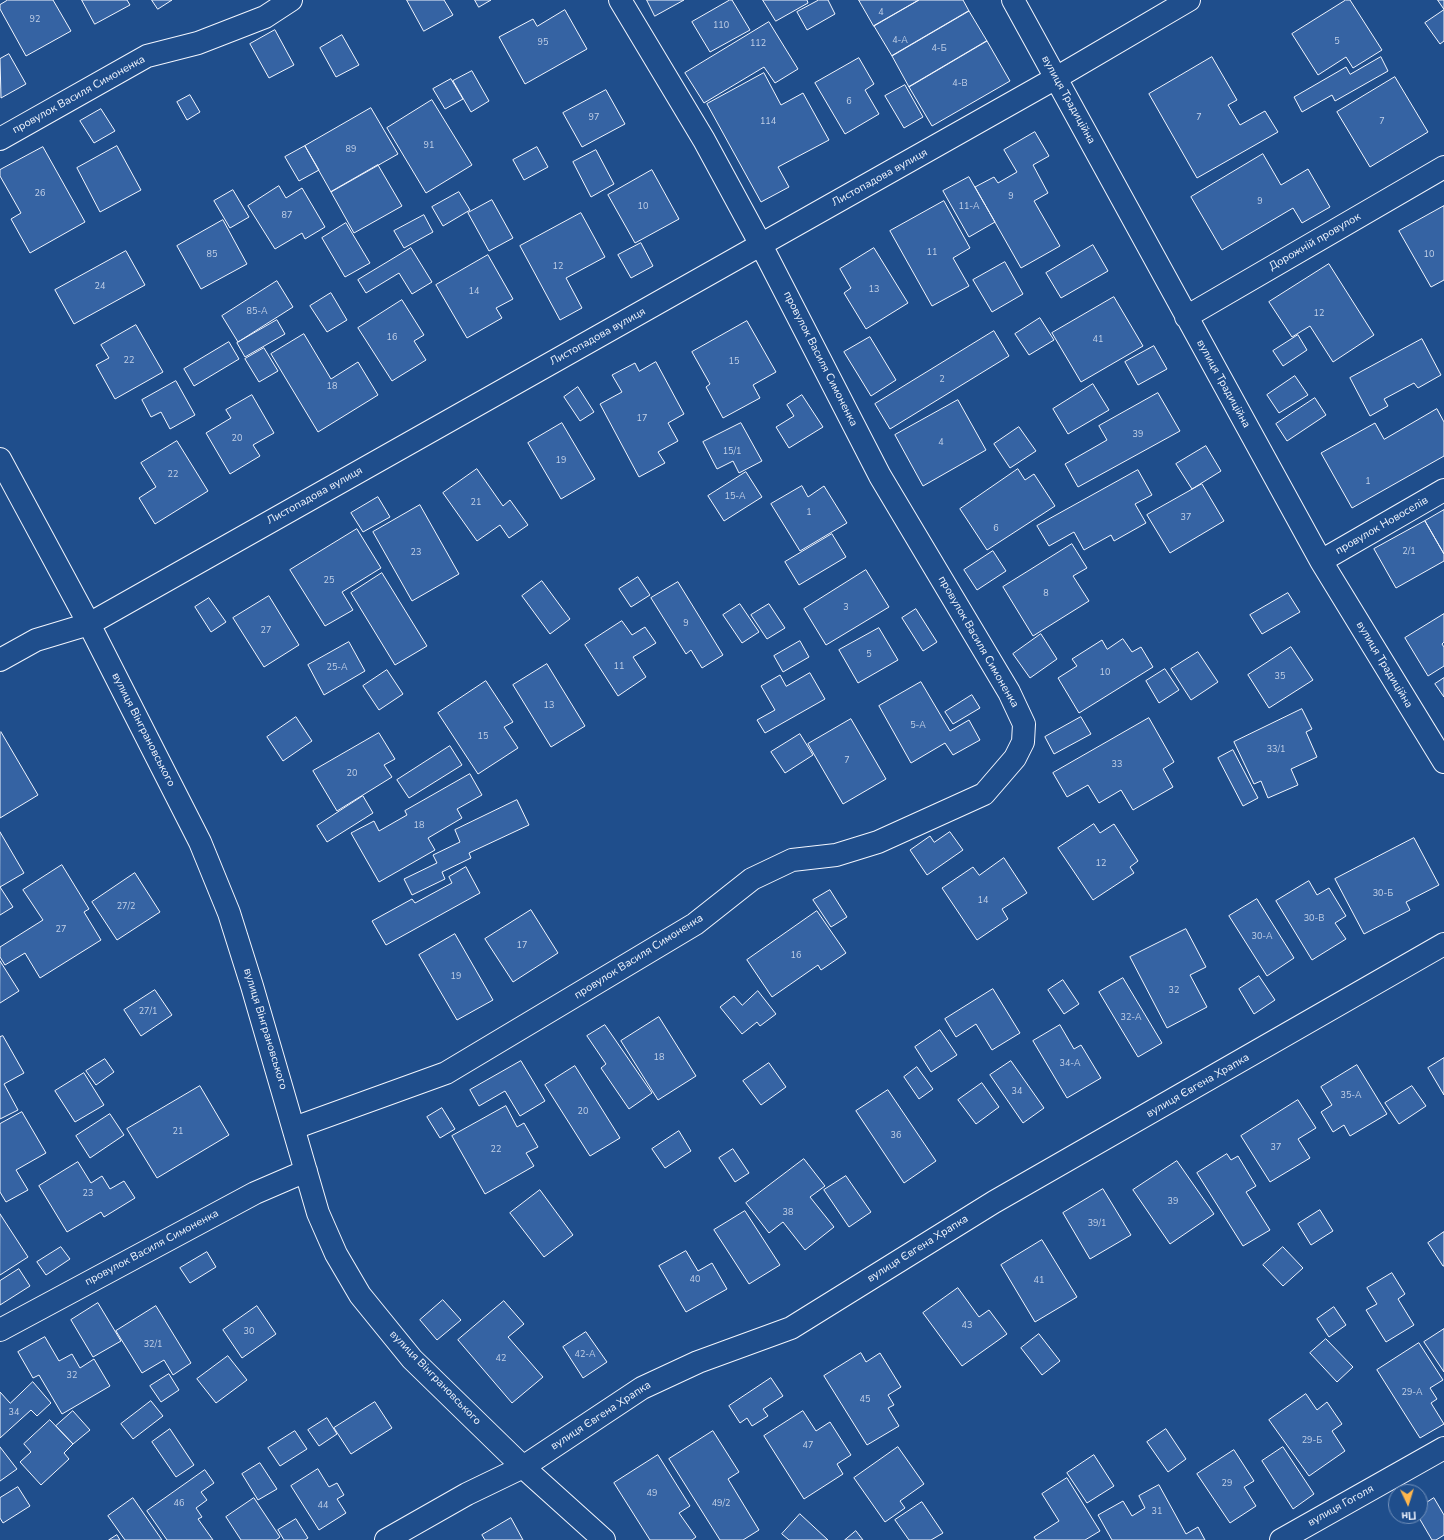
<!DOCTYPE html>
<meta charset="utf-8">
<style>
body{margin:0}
#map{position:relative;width:1444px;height:1540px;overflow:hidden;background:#1f4e8c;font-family:"Nunito Sans",sans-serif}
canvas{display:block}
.north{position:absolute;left:1388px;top:1484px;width:40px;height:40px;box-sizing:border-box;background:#1f4e8c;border:1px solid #7391ba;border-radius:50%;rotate:176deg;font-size:11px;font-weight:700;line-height:16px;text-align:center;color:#f2f6ff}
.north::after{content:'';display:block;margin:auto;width:14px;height:18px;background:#ffb74d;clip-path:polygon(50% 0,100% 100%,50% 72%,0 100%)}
</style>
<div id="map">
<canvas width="1444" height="1540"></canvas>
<div class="north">Пн</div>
</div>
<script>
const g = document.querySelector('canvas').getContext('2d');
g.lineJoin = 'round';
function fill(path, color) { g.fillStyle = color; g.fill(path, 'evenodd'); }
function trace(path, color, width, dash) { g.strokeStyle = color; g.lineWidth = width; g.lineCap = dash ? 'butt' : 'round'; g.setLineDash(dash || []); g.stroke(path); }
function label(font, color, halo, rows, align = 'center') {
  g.font = font + ' "Nunito Sans",sans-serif'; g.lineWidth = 3; g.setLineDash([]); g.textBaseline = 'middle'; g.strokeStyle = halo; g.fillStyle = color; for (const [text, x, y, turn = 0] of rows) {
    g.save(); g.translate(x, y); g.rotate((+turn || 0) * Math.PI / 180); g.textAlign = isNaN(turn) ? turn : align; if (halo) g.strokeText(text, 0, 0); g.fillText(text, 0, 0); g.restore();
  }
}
const building = new Path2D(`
 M8,0h45l18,31 -45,25 -26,-47v-4z
 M82,0h45l3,5 -35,19z
 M152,0h20l-14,9z
 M407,0h37l9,15 -29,16z
 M475,0h16l-12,7z
 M647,0h37l-29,16z
 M730,0h2l18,30 -40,22 -18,-30z
 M763,0h44l1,3 -32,18z
 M819,0h9l7,14 -28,16 -10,-18z
 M859,0h60l-45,26z
 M919,0h44l6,11 -77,45 -18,-30z
 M1346,0h4l32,50 -29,18 -7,-11 -28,18 -26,-41z
 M1438,0h6v9z
 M565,10l22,39 -62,35 -26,-47 34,-18 4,7z
 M1444,10v31l-4,3 -15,-21z
 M969,11l18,30 -78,46 -17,-31z
 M769,22l29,47 -23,14 -11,-16 -60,36 -19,-30z
 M275,30l19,35 -25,13 -19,-34z
 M342,35l17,30 -23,12 -16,-29z
 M987,41l23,40 -78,45 -23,-39z
 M9,54l17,30 -25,14 -1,-39z
 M1212,57l25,43 -9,5 12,20 25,-14 13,21 -81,46 -48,-84z
 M1381,57l7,14 -53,30 -3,-6 -30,17 -8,-15 52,-30 4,7z
 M859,58l15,26 -9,6 14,24 -34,20 -30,-51z
 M472,71l17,30 -18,11 -18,-31z
 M764,73l17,32 22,-12 26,47 -51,27 11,20 -28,15 -54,-98z
 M1395,77l33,55 -58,35 -33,-55z
 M451,79l12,20 -18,10 -12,-20z
 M905,85l18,32 -19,11 -19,-32z
 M606,90l19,34 -43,23 -19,-34z
 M190,95l10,17 -13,8 -10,-18z
 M432,100l40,65 -46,28 -39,-65z
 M371,108l27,46 -67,38 -26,-46z
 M101,109l14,22 -21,12 -14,-22z
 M1035,132l14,24 -16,9 15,28 -14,8 26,45 -39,22 -46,-81 19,-10 4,6 19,-11 -13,-22z
 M117,146l24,44 -41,22 -23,-44z
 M305,146l14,24 -20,11 -14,-24z
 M43,147l42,75 -55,31 -19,-34 10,-6 -21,-37v-6z
 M537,147l11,20 -24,13 -11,-20z
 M596,150l18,34 -23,13 -18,-35z
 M1263,154l18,31 27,-16 22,38 -28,16 -9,-15 -71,42 -31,-53z
 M378,165l24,41 -48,27 -23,-41z
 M652,170l27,49 -44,24 -27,-48z
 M969,177l26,45 -26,15 -26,-46z
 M279,186l7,12 16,-10 23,39 -20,12 -3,-6 -27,16 -27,-43z
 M233,190l16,27 -19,11 -16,-27z
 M459,192l11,18 -27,16 -11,-19z
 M492,200l21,38 -24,13 -21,-38z
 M944,201l26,47 -17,10 16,28 -37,20 -42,-75z
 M1444,206v74l-13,7 -32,-56z
 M581,213l24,44 -39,21 16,30 -22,12 -40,-74z
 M424,215l9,17 -29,16 -10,-17z
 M223,220l24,44 -46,25 -24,-43z
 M346,223l24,40 -25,14 -23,-39z
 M641,243l12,23 -22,12 -13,-23z
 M1093,245l15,26 -47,27 -15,-25z
 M411,248l21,34 -20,12 -13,-21 -33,20 -8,-13z
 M874,248l34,55 -42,26 -22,-36 7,-5 -11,-19z
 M126,251l19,34 -71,39 -19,-34z
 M488,255l25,44 -17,9 6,10 -35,20 -31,-53z
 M1005,262l18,32 -31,18 -19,-32z
 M1329,264l45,71 -41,27 -23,-36 -18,11 -23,-35z
 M277,281l16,26 -55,35 -16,-26z
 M331,293l16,27 -20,12 -17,-26z
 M1114,297l29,49 -62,36 -29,-49z
 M402,300l22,35 -10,6 12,19 -34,21 -34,-53z
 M1040,318l14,22 -25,15 -14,-21z
 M277,320l8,14 -40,23 -8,-14z
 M747,321l29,51 -23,13 7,13 -37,20 -17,-31 4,-3 -18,-32z
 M136,325l27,47 -48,27 -19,-34 13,-7 -8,-13z
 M994,331l15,25 -119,73 -15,-25z
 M304,334l27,45 27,-17 20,33 -60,37 -47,-78z
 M1298,335l9,15 -24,16 -10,-15z
 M870,337l26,43 -25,16 -27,-44z
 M1422,339l19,36 -23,13 -4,-5 -30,16 4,7 -18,10 -20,-38z
 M229,342l10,17 -45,27 -10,-17z
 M1154,346l13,23 -29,16 -13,-23z
 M264,348l14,23 -19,11 -14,-23z
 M656,362l28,52 -16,9 10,18 -20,11 7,11 -26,14 -39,-73 22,-12 -10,-17 23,-12 4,8z
 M1295,376l13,19 -29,18 -12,-18z
 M176,381l19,34 -25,14 -9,-17 -10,5 -9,-17z
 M1093,384l16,26 -41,24 -15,-25z
 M578,387l16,25 -14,9 -16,-24z
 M1158,393l22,38 -102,56 -13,-23 42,-24 -8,-14z
 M252,395l22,38 -21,12 7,11 -30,18 -24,-41 25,-15 -5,-8z
 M802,395l21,32 -34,21 -13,-21 18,-11 -7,-11z
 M1315,398l11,17 -39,26 -11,-17z
 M958,400l28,50 -63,36 -28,-51z
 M1437,409l7,13v34l-92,52 -31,-55 54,-30 9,16z
 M562,423l33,56 -34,20 -33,-56z
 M741,423l21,38 -23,12 -6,-12 -16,8 -14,-27z
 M1019,427l17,24 -26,17 -16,-24z
 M177,441l31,50 -53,33 -16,-26 17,-11 -15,-24z
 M1206,446l15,25 -29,18 -16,-25z
 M477,469l26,37 7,-6 18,25 -19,13 -9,-13 -23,16 -34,-48z
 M1018,469l7,11 9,-6 21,32 -68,44 -27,-41z
 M1138,470l14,25 -17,9 11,19 -32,18 -3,-6 -27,15 -10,-18 -25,14 -12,-20z
 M746,472l16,25 -38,24 -16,-25z
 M1202,484l22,37 -54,32 -23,-38z
 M802,486l6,11 16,-11 23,37 -47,28 -29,-47z
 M378,497l12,20 -27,15 -12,-19z
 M420,505l39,69 -47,27 -39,-69z
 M1444,510v44l-19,-33z
 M1425,521l19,33v7l-48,27 -22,-39z
 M357,529l24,39 -39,24 11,18 -28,16 -35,-56z
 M832,534l14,23 -47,28 -14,-23z
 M1072,544l15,24 -14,8 16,25 -56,35 -30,-49z
 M993,551l13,20 -29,19 -13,-20z
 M866,570l23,37 -63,38 -22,-36z
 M382,573l45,73 -32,19 -44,-72z
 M638,577l12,18 -19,12 -12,-18z
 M542,581l28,38 -20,15 -28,-38z
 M678,582l45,73 -21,13 -11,-18 -5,4 -35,-56z
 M1288,593l12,19 -38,22 -12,-19z
 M269,596l30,49 -35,22 -31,-49z
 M209,598l17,24 -15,10 -16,-25z
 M740,604l19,28 -17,11 -19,-28z
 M769,604l16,24 -18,11 -16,-24z
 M916,609l21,33 -14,9 -21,-33z
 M1444,614v28l-2,2 2,3v19l-16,10 -23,-38z
 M622,621l10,14 13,-8 11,16 -23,14 13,20 -28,19 -33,-51z
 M879,628l19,32 -40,23 -19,-33z
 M1041,634l16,25 -27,19 -17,-24z
 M1123,639l9,13 9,-5 12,20 -74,46 -21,-35 19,-12 -5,-7 30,-19 5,9z
 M800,641l9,16 -26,15 -9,-16z
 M349,642l16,29 -41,24 -16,-30z
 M1291,647l22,33 -44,28 -21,-33z
 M1198,652l20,30 -27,18 -20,-31z
 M547,664l38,62 -34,21 -38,-62z
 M1165,669l14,21 -20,13 -13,-22z
 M387,670l16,24 -24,16 -16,-24z
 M810,673l15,26 -60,34 -8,-13 18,-10 -14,-24 19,-11 6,11z
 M1444,678v19l-9,-13z
 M486,681l27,41 -9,5 14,21 -40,26 -40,-61z
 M921,682l29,49 19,-11 11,20 -27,15 -8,-12 -34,20 -32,-57z
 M972,695l8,13 -27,16 -8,-12z
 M1302,709l10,20 -6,3 11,25 -26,12 7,16 -30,13 -7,-17 -7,3 -20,-42z
 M296,717l16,24 -29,20 -16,-24z
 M1081,717l10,17 -37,20 -9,-17z
 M1149,718l25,44 -11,7 10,18 -40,23 -12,-20 -22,13 -11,-18 -21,12 -14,-24z
 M851,719l35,60 -43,25 -35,-60z
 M1,732l37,63 -38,23v-85z
 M379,733l16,26 -11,6 8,12 -55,34 -24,-40z
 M800,734l13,21 -28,18 -14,-21z
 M450,746l12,19 -53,33 -12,-18z
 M1233,750l25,48 -15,8 -25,-48z
 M470,774l12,21 -25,14 5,9 -34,20 7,12 -56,32 -28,-49 23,-12 5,10 28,-16 -2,-4z
 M363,796l10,17 -46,29 -10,-16z
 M517,800l12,25 -60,28 2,5 -29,14 3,7 -33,16 -8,-16 33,-16 -4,-8 27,-13 -5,-12z
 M1094,824l6,9 14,-9 24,37 -8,6 4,6 -41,27 -35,-52z
 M0,832l24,41 -24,14z
 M950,832l13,18 -36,25 -17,-25 20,-14 4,6z
 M1414,838l25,47 -33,17 4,8 -46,24 -29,-55z
 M1004,858l23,35 -25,16 6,10 -31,21 -35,-52 31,-21 6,8z
 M62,865l27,44 -5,3 17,28 -61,38 -15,-25 -20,12 -5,-8v-10l43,-27 -20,-30z
 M466,867l14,26 -94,52 -14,-24 40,-22 3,4 37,-20 -3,-6z
 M135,873l25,39 -43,28 -25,-38z
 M1309,881l8,14 12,-7 17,28 -11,7 11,16 -34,21 -36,-59z
 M0,887l13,20 -13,8z
 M830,890l17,27 -16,10 -18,-27z
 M1257,899l37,59 -27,18 -38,-60z
 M531,910l27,43 -45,29 -28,-43z
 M817,911l29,42 -25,17 -3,-5 -46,32 -25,-37z
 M1186,929l20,38 -16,8 17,32 -40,21 -37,-71z
 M455,934l38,66 -36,20 -38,-65z
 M0,961l19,30 -19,12z
 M1259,976l16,24 -21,14 -15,-25z
 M1123,978l39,65 -24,14 -39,-65z
 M1063,980l16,24 -15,10 -16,-24z
 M993,989l27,44 -28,17 -16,-26 -20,13 -11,-18z
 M155,990l17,25 -31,21 -17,-26z
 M758,991l18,23 -16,12 -3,-4 -15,12 -22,-27 14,-11 8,9z
 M659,1017l37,59 -38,24 -37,-59z
 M605,1025l47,68 -23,16 -28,-41 5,-4 -19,-28z
 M1060,1025l14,24 7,-4 20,33 -34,20 -34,-57z
 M940,1030l17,25 -26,17 -16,-25z
 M3,1036l21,37 -20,11 14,26 -18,9v-82z
 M1444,1058v37l-16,-27z
 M105,1059l9,13 -18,13 -10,-14z
 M521,1061l24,40 -25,15 -15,-25 -26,15 -9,-16z
 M1011,1061l33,47 -21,15 -33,-48z
 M769,1063l17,24 -25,18 -18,-24z
 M1357,1065l30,49 -37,22 -6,-11 -11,7 -12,-20 11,-7 -11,-18z
 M575,1066l45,72 -30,18 -45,-71z
 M917,1067l16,22 -14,10 -15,-22z
 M84,1073l20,32 -29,17 -20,-31z
 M982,1083l17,24 -23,17 -18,-24z
 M200,1086l29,49 -72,43 -30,-49z
 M1412,1086l14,20 -27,18 -14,-21z
 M888,1090l48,71 -32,22 -48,-72z
 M1298,1100l18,28 -18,11 12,19 -40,24 -29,-46z
 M506,1106l11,21 7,-4 14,24 -12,6 8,13 -49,28 -33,-58z
 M442,1108l13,21 -15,9 -13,-21z
 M22,1112l24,41 -30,17 12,20 -22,12 -6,-10v-68z
 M110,1114l14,21 -34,23 -14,-22z
 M679,1131l12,20 -26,17 -13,-19z
 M733,1149l16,24 -14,9 -16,-24z
 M1227,1154l4,6 7,-4 18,30 -10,6 24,38 -27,16 -46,-73z
 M804,1159l21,27 -15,11 24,30 -29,23 -22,-28 -14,11 -23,-30z
 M1177,1161l37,53 -44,30 -37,-54z
 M78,1162l13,21 11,-7 8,13 14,-8 11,17 -31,19 -3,-5 -34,20 -28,-46z
 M846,1176l25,36 -22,15 -25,-37z
 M1103,1189l28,46 -41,24 -27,-46z
 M540,1190l33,45 -29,22 -34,-44z
 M1320,1210l13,21 -22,14 -13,-21z
 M745,1211l35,54 -31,19 -35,-54z
 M0,1214l28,43 -28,18z
 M1444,1232v34h-1l-15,-23z
 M1042,1240l35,57 -42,25 -34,-57z
 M61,1247l9,12 -24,16 -9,-13z
 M1283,1247l20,21 -20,18 -20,-21z
 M686,1251l12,20 14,-8 15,26 -41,23 -27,-46z
 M207,1252l9,15 -26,16 -10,-15z
 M19,1269l11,17 -30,19v-24z
 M1392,1273l13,21 -7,5 16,26 -28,17 -20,-32 11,-6 -10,-16z
 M958,1288l21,29 10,-7 18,24 -45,32 -39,-53z
 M443,1300l18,20 -24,20 -17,-20z
 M504,1301l20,23 -16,13 35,40 -31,26 -54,-63z
 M98,1303l23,38 -28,16 -22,-37z
 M156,1306l35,57 -18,12 -9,-15 -22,13 -26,-42z
 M257,1306l19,28 -34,24 -19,-28z
 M1334,1307l12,18 -17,12 -12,-18z
 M1444,1329v43l-20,-30z
 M586,1332l21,30 -24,16 -20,-31z
 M1039,1334l21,27 -18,14 -21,-27z
 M45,1337l14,24 13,-7 8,14 14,-9 16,27 -48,28 -23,-39 -6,3 -15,-26z
 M1326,1339l27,28 -16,15 -27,-29z
 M1419,1343l24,37 -13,8 7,11 -6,4 13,21 -24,14 -43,-68z
 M861,1353l5,9 14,-9 21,34 -13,8 6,10 -6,3 11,18 -32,19 -43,-69z
 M228,1356l19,24 -31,23 -19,-24z
 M169,1374l10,16 -18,12 -11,-16z
 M771,1378l12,18 -20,13 5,7 -16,10 -5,-8 -7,5 -11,-17z
 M33,1382l18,21 -14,13 -6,-6 -31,28v-46l10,11z
 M1306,1394l11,16 10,-8 15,22 -10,7 13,20 -36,25 -40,-56z
 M151,1401l12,15 -30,23 -12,-15z
 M375,1402l17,26 -41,26 -17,-26z
 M73,1411l17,19 -17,14 -17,-18z
 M803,1411l13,20 14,-9 21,33 -14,9 6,10 -39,25 -40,-63z
 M327,1418l10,16 -18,12 -11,-16z
 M50,1420l23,24 -9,9 5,6 -28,26 -21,-23 11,-10 -7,-8z
 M170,1429l24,36 -18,12 -24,-35z
 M1166,1429l20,30 -18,13 -21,-30z
 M295,1431l12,18 -27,17 -12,-18z
 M713,1431l26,41 -11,7 31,51 -16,10h-23l-51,-81z
 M0,1447l17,22 -17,12z
 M898,1447l26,37 -24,17 5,7 -20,14 -31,-44z
 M1283,1447l31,47 -21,15 -31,-48z
 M1234,1450l20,31 -10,6 12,19 -26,17 -33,-49z
 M658,1455l32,51 -11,7 17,24 -4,3h-42l-36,-57z
 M1094,1455l20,31 -27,17 -20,-30z
 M260,1463l17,26 -19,11 -16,-26z
 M318,1469l11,18 8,-4 7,12 -7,4 9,14 -27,17 -28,-44z
 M205,1470l9,13 -13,9 6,8 -11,8 6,9 -4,2 15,21h-46l-20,-29z
 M1067,1478l33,53 -15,9h-49l-2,-3 25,-16 -17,-27z
 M1159,1485l27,49 12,-7 7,13h-93l-14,-25 25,-14 9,15 13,-8 -6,-12z
 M18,1487l12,19 -27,17 -3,-5v-20z
 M133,1498l29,42h-37l-17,-24z
 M254,1498l26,39 -4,3h-35l-15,-23z
 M1434,1498l10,17v20l-8,5h-4l-14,-24h2v-9z
 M922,1502l21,31 -12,7h-22l-14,-20z
 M800,1514l28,26h-39l-7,-6z
 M511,1518l12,22h-38l-3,-5z
 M296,1519l12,19 -3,2h-21l-6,-10z
 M856,1531l7,9h-18z
 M117,1535l3,5h-11z`);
fill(building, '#3563a3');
trace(building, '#f2f6ff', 1);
const street = new Path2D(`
 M1013,0l308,561 123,201
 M0,139l147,-83 51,-13 67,-26 26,-17
 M1186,317l258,-150
 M0,459l89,165 111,218 29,71 23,73 66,227 18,41 24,41 52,64 111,108 81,73
 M1321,561l123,-71
 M0,660l36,-20 53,-16 967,-546 133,-78
 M294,1128l152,-55 249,-149 57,-45 40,-19 44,-5 42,-13 106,-48 31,-36 8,-16 1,-18 -15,-32 -129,-216 -119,-231 -57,-105 -84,-140
 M0,1330l255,-137 51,-22
 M386,1540l81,-46 56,-27 119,-79 56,-26 93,-34 203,-126 450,-258
 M1281,1540l163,-92`);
trace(street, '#f2f6ff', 24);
trace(street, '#1f4e8c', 22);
label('9px', '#c3d1e8', null, [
 ["4",881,13],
 ["92",35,20],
 ["110",721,26],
 ["4-А",900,41],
 ["5",1337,42],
 ["95",543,43],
 ["112",758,44],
 ["4-Б",939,49],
 ["4-В",960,84],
 ["6",849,102],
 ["97",594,118],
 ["7",1199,118],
 ["114",768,122],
 ["7",1382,122],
 ["91",429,146],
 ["89",351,150],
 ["26",40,194],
 ["9",1011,197],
 ["9",1260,202],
 ["10",643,207],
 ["11-А",969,207],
 ["87",287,216],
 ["11",932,253],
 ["85",212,255],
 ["10",1429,255],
 ["12",558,267],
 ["24",100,287],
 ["13",874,290],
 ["14",474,292],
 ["85-А",257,312],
 ["12",1319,314],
 ["16",392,338],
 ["41",1098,340],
 ["22",129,361],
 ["15",734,362],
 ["2",942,380],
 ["18",332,387],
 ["17",642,419],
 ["39",1138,435],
 ["20",237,439],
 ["4",941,443],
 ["15/1",732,452],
 ["19",561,461],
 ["22",173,475],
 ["1",1368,482],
 ["15-А",735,497],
 ["21",476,503],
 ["1",809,513],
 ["37",1186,518],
 ["6",996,529],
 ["2/1",1409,552],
 ["23",416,553],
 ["25",329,581],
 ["8",1046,594],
 ["3",846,608],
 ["9",686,624],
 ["27",266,631],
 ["5",869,655],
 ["11",619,667],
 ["25-А",337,668],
 ["10",1105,673],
 ["35",1280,677],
 ["13",549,706],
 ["5-А",918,726],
 ["15",483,737],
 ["33/1",1276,750],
 ["7",847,761],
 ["33",1117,765],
 ["20",352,774],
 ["18",419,826],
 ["12",1101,864],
 ["30-Б",1383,894],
 ["14",983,901],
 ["27/2",126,907],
 ["30-В",1314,919],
 ["27",61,930],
 ["30-А",1262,937],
 ["17",522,946],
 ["16",796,956],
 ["19",456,977],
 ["32",1174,991],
 ["27/1",148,1012],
 ["32-А",1131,1018],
 ["18",659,1058],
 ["34-А",1070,1064],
 ["34",1017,1092],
 ["35-А",1351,1096],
 ["20",583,1112],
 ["21",178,1132],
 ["36",896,1136],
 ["37",1276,1148],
 ["22",496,1150],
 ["23",88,1194],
 ["39",1173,1202],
 ["38",788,1213],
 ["39/1",1097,1224],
 ["40",695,1280],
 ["41",1039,1281],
 ["43",967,1326],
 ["30",249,1332],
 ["32/1",153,1345],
 ["42-А",585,1355],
 ["42",501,1359],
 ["32",72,1376],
 ["29-А",1412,1393],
 ["45",865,1400],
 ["34",14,1413],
 ["29-Б",1312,1441],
 ["47",808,1446],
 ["29",1227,1484],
 ["49",652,1494],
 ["46",179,1504],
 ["49/2",721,1504],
 ["44",323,1506],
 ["31",1157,1512]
]);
label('11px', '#f2f6ff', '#1f4e8c', [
 ["провулок Василя Симоненка",79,95,-29],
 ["вулиця Традиційна",1068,100,61],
 ["Листопадова вулиця",880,178,-29],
 ["Дорожній провулок",1315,242,-30],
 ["Листопадова вулиця",598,337,-29],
 ["провулок Василя Симоненка",820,359,63],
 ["вулиця Традиційна",1223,384,61],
 ["Листопадова вулиця",315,496,-29],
 ["провулок Новоселів",1382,526,-30],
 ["провулок Василя Симоненка",978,642,60],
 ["вулиця Традиційна",1384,665,59],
 ["вулиця Вінграновського",143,730,63],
 ["провулок Василя Симоненка",639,957,-32],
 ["вулиця Вінграновського",265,1029,73],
 ["вулиця Євгена Храпка",1198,1086,-30],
 ["провулок Василя Симоненка",152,1248,-28],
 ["вулиця Євгена Храпка",918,1249,-32],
 ["вулиця Вінграновського",435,1378,46],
 ["вулиця Євгена Храпка",601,1416,-33],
 ["вулиця Гоголя",1341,1506,-29]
]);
</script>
